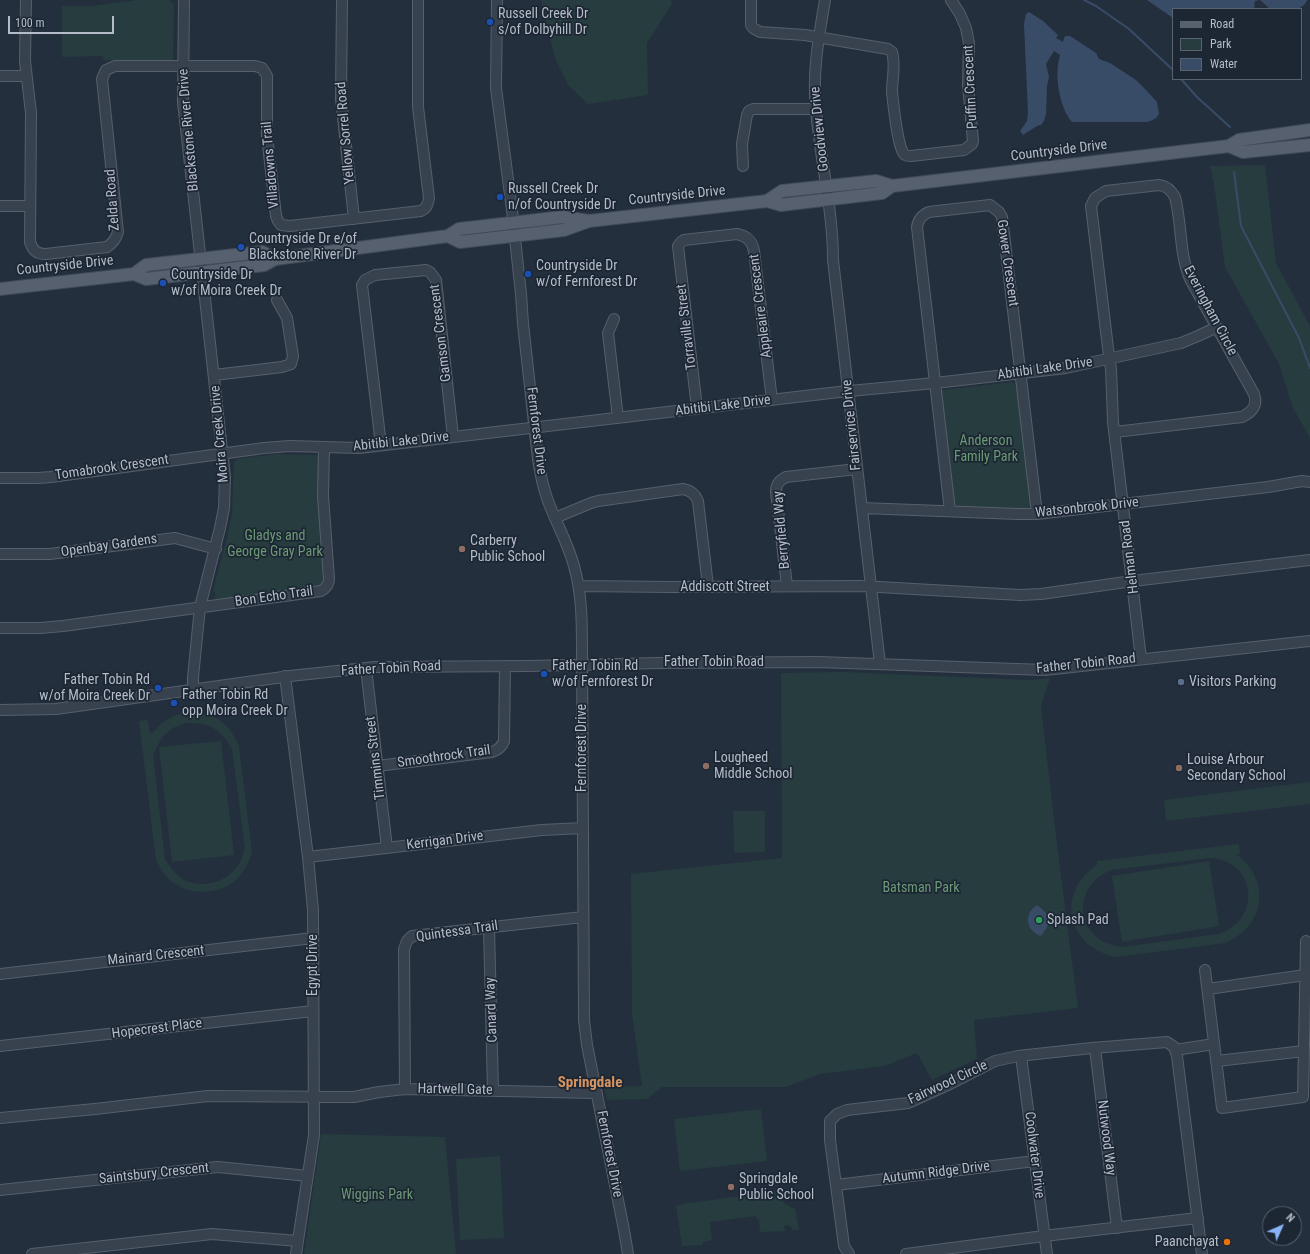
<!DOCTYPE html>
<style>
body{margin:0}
#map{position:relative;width:1310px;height:1254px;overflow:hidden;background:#242f3e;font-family:"Roboto Condensed",sans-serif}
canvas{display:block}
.legend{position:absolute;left:1172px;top:8px;width:130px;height:72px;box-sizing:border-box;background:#1d2633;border:1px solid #59626f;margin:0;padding:5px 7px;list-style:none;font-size:12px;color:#b4bcc9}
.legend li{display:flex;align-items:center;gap:8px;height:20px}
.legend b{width:20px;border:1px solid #59626f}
.north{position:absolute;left:1262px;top:1206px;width:40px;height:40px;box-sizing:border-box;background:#1d2633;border:1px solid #59626f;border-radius:50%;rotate:45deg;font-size:11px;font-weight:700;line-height:16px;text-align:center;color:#b4bcc9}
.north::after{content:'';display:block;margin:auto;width:14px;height:18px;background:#8ab4f8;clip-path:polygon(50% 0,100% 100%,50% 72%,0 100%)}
.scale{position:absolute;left:8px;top:16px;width:106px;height:18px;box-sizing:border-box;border:2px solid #b4bcc9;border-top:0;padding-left:5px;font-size:12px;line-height:14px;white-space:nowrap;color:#b4bcc9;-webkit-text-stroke:3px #1d2633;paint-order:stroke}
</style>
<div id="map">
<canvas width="1310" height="1254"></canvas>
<ul class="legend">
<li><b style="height:5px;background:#56606e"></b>Road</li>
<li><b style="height:11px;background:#263c3f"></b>Park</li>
<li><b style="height:11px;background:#394c67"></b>Water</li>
</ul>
<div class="north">N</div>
<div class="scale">100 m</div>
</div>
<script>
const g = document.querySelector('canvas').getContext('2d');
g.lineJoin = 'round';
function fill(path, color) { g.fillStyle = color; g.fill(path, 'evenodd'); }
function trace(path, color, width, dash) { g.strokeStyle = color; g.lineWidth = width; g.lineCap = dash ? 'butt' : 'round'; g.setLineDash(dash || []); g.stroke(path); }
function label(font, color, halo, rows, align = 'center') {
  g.font = font + ' "Roboto Condensed",sans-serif'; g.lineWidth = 3.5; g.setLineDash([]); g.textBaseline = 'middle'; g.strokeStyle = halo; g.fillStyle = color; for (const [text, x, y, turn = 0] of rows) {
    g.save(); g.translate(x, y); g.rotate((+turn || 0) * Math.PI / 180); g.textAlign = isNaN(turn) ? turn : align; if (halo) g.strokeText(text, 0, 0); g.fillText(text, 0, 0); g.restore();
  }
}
fill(new Path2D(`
 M137,0h32l5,5 -1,55h-63l-5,1 -3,-5 -40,1v-51h30z
 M541,0h130l1,4 -25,39 1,52 -60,9 -20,-19 -13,-27z
 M1265,165l11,98 34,63v112l-17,-30 -14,-44 -54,-97 -11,-83 -4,-18z
 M1012,382l5,4 14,119 -5,5 -68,-3 -4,-3 -13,-111 1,-3z
 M277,454l39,1 2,1 6,123c-1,5 -4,7 -9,8l-93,13h-3l-5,-3 2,-2 -3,-5 14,-52 5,-25 2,-51 3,-3z
 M843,672l186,8 21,-2 -9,28 16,139 21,163 -104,12 3,39 -45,21 -15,-27 -33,13 -64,8 -34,13h-124l-15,12 -40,1 -3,-13 38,-1 -10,-73 -1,-139 151,-16 -1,-185z
 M193,711c26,5 35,11 46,35l13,107c-4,10 -8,19 -16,27 -20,18 -55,15 -72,-6 -3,-4 -5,-9 -8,-14l-17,-139 9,-1 2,13c6,-1 9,-9 15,-12 9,-6 18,-8 28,-10zM186,723c24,0 34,5 46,26l13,99c-2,4 -3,9 -4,12 -10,22 -40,31 -60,18 -7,-6 -12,-12 -16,-19l-12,-104 9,-18 11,-9z
 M221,741l13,114 -62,7 -13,-115z
 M1310,782v22l-144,17 -2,-21z
 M733,811h32v41l-31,1z
 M1239,844l1,9 -4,1c35,26 30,71 -10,89l-111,14c-48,-11 -60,-64 -18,-92v-4zM1209,858c46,1 55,60 10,76l-97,13c-47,-5 -53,-61 -10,-77z
 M1209,861l10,65 -97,16 -10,-66z
 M761,1109l6,52 -87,10 -6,-52z
 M321,1134l124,3 11,117h-152z
 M500,1156l4,82 -44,2 -4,-81z
 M777,1191l8,13 10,5 4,21h-7l-2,-5 -6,1 1,5 -25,1 -1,-12 -4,-4 -45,6 2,18 -10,2 1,3 -21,1 -6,-41z`), '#263c3f');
fill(new Path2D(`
 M1147,0h160c-5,14 -25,9 -37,9l-10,-9 -5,1 -1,8h-81v9z
 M1029,12l14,9 15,14 -2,3 7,4 2,-6h5l26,17 3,6 11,4 26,17 10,10 11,12 2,12c-3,5 -7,7 -13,8h-74c-13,-15 -18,-48 -12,-67l-6,-4 -8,13 3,13 -2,9 -1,28 -2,7 -3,4 -4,1 -14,9 -3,-4 7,-10 1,-8 -4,-89 2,-10z
 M1037,905c15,12 16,15 4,31 -15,-5 -18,-22 -4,-31z`), '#394c67');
trace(new Path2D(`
 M1084,0l12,6 33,23 44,41
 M1181,79l16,18 33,30
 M1234,172l7,54 58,112 11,30`), '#394c67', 2);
const minor = new Path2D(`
 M26,0l-1,61 6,52 -1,129c3,9 7,12 16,12l61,-7c6,-4 9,-8 11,-15l-16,-153 4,-9 9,-4h140l7,2 5,8v60l9,80 2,5 3,4 9,1 131,-15c6,-3 7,-7 8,-13l-11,-91v-107
 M184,0l-1,102 42,375 -1,31 -4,20 -20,79 -7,70v12
 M342,0l-1,99 13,120
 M497,0l-1,88 16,122 9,84 2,30 15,135c2,14 5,28 10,42 8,22 20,42 26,65 8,28 8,56 8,85l2,369 3,25 37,185 4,24
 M751,0v25l2,3 7,4 45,3 83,14 4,3c4,13 0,27 0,40 1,9 6,60 13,63 2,1 4,1 6,1l53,-6 8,-6 1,-3 -5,-56 1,-42 -3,-15 -6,-14 -9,-14
 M825,0c-6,36 -13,72 -9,109 4,51 17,100 17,151l47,404
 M0,76h26
 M743,166l-1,-22 5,-29 2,-4 4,-2h63
 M0,206h30
 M614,319l-6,14 10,85
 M214,375l68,-8 9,-3 2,-8 -6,-38 -10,-18
 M697,408l-19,-162 3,-4 3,-2 53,-6c10,2 16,8 17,17l18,149
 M1115,432l127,-15c10,-5 16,-12 12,-23l-64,-115c-11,-26 -8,-55 -15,-82 -4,-7 -8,-11 -16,-12l-53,6 -11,7 -4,8 17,142 3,21 2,53 28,237
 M381,445l-19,-160 3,-5 10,-5 51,-5 4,2 6,8 17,157
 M0,478h38l13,-1 213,-29 26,-2 69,2 480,-56 96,-9 131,-15 115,-25 17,-7 19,-9
 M862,508l156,6h19l231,-27 34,-6 8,1
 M950,511l-33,-284c1,-8 5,-12 12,-15l61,-7 9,7 3,5 35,297
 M555,518l36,-15 7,-2 85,-12c7,1 12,5 15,12l10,85
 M0,554h50l125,-16 41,11
 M579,586l91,1 191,-1 159,9 21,-1 92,-13 177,-21
 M787,586l-11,-94c0,-8 3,-11 10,-15l71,-8
 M0,628h40l23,-2 258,-35c5,-3 8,-6 8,-12l-6,-83 1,-48
 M366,668l21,180
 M285,676l23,181 5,53 1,225 -18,119
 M0,710l56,-1 234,-33 85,-9 154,-1 130,-3 159,-1 227,8 265,-29
 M377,766l115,-14c6,-2 10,-5 12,-11l1,-75
 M308,857l234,-27 41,-2
 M489,928l4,163
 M1205,970l17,138 81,-11 3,-156
 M0,974l313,-36
 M1208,989l97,-14
 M0,1046l313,-35
 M1095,1048l22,180
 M1175,1050l39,-6
 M1021,1056l26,198
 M1217,1061l87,-10
 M405,1089l-1,-140 3,-8 5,-5 171,-19
 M0,1118l95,-9 113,-13 146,1 25,-5 26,-3 192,4
 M836,1185l199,-24
 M0,1190l218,-23 90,9
 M32,1254l180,-20 86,7
 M849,1254l-5,-8 -14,-106v-19l7,-7 10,-4 61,-7 42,-19 45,-23 23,-5 74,-8 75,-6 7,5 3,9 25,198
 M906,1254l138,-18 154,-18`);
const major = new Path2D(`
 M1229,146l14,6 67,-7
 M767,201l15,-10 94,-10 16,5 337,-40 10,-6 71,-10
 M448,236l12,6 104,-12 25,-9 178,-20 14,4 101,-12 10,-7
 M134,274l12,-9 116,-13 13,7
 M0,289l134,-15 12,5 118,-14 11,-6 173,-23 11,-7 104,-12 26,4`);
trace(minor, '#565f6c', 12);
trace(major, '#414a57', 14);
trace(minor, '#38414e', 10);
trace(major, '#56606e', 12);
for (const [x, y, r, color] of [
 [490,22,4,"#1a4fb4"],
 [500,197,4,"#1a4fb4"],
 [241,247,4,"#1a4fb4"],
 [528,274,4,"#1a4fb4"],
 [163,283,4,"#1a4fb4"],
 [462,549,4,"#8d6e63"],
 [544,674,4,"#1a4fb4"],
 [1181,682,4,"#5c6f8a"],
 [158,688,4,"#1a4fb4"],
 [174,703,4,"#1a4fb4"],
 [706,766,4,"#8d6e63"],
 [1179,768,4,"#8d6e63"],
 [1039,920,4,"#2e9e5b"],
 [731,1187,4,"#8d6e63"],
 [1227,1242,4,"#e8710a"]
]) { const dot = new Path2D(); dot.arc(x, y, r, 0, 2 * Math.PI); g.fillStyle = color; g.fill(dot); trace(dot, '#1d2633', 1.5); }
label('14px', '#b4bcc9', '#1d2633', [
 ["Russell Creek Dr",498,14],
 ["s/of Dolbyhill Dr",498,30],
 ["Russell Creek Dr",508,189],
 ["n/of Countryside Dr",508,205],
 ["Countryside Dr e/of",249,239],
 ["Blackstone River Dr",249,255],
 ["Countryside Dr",536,266],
 ["w/of Fernforest Dr",536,282],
 ["Countryside Dr",171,275],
 ["w/of Moira Creek Dr",171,291],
 ["Carberry",470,541],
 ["Public School",470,557],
 ["Father Tobin Rd",552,666],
 ["w/of Fernforest Dr",552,682],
 ["Father Tobin Rd",150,680,"right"],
 ["w/of Moira Creek Dr",150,696,"right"],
 ["Visitors Parking",1189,682],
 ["Father Tobin Rd",182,695],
 ["opp Moira Creek Dr",182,711],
 ["Lougheed",714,758],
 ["Middle School",714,774],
 ["Louise Arbour",1187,760],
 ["Secondary School",1187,776],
 ["Splash Pad",1047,920],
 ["Springdale",739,1179],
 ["Public School",739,1195],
 ["Paanchayat",1219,1242,"right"]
], 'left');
label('14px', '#b4bcc9', '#1d2633', [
 ["Puffin Crescent",971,87,-93],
 ["Goodview Drive",820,129,-96],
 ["Blackstone River Drive",189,130,-95],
 ["Yellow Sorrel Road",346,133,-95],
 ["Countryside Drive",1059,151,-7],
 ["Villadowns Trail",271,165,-95],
 ["Countryside Drive",677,196,-6],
 ["Zelda Road",113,200,-94],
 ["Gower Crescent",1007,263,82],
 ["Countryside Drive",65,266,-6],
 ["Appleaire Crescent",761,306,-97],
 ["Everingham Circle",1210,311,62],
 ["Torraville Street",687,327,-97],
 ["Gamson Crescent",441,333,-97],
 ["Abitibi Lake Drive",1045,369,-8],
 ["Abitibi Lake Drive",723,406,-7],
 ["Fairservice Drive",852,425,-96],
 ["Fernforest Drive",536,431,83],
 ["Moira Creek Drive",220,434,-95],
 ["Abitibi Lake Drive",401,442,-6],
 ["Tomabrook Crescent",112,468,-8],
 ["Watsonbrook Drive",1087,508,-6],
 ["Berryfield Way",782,530,-95],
 ["Openbay Gardens",109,546,-8],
 ["Helman Road",1130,557,-97],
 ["Addiscott Street",725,587],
 ["Bon Echo Trail",274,597,-8],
 ["Father Tobin Road",714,662],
 ["Father Tobin Road",1086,664,-6],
 ["Father Tobin Road",391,669,-3],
 ["Fernforest Drive",582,748,-90],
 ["Smoothrock Trail",444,757,-8],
 ["Timmins Street",376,758,-97],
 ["Kerrigan Drive",445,841,-7],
 ["Quintessa Trail",457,932,-8],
 ["Mainard Crescent",156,956,-6],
 ["Egypt Drive",313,965,-90],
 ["Canard Way",492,1010,-92],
 ["Hopecrest Place",157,1029,-7],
 ["Fairwood Circle",948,1083,-25],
 ["Hartwell Gate",455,1090,1],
 ["Nutwood Way",1106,1138,83],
 ["Fernforest Drive",609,1154,79],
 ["Coolwater Drive",1034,1155,83],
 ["Autumn Ridge Drive",936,1173,-7],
 ["Saintsbury Crescent",154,1174,-6]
]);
label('14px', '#6b9a76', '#1d2633', [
 ["Anderson",986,441],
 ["Family Park",986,457],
 ["Gladys and",275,536],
 ["George Gray Park",275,552],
 ["Batsman Park",921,888],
 ["Wiggins Park",377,1195]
]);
label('bold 15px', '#d59563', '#1d2633', [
 ["Springdale",590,1083]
]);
</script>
